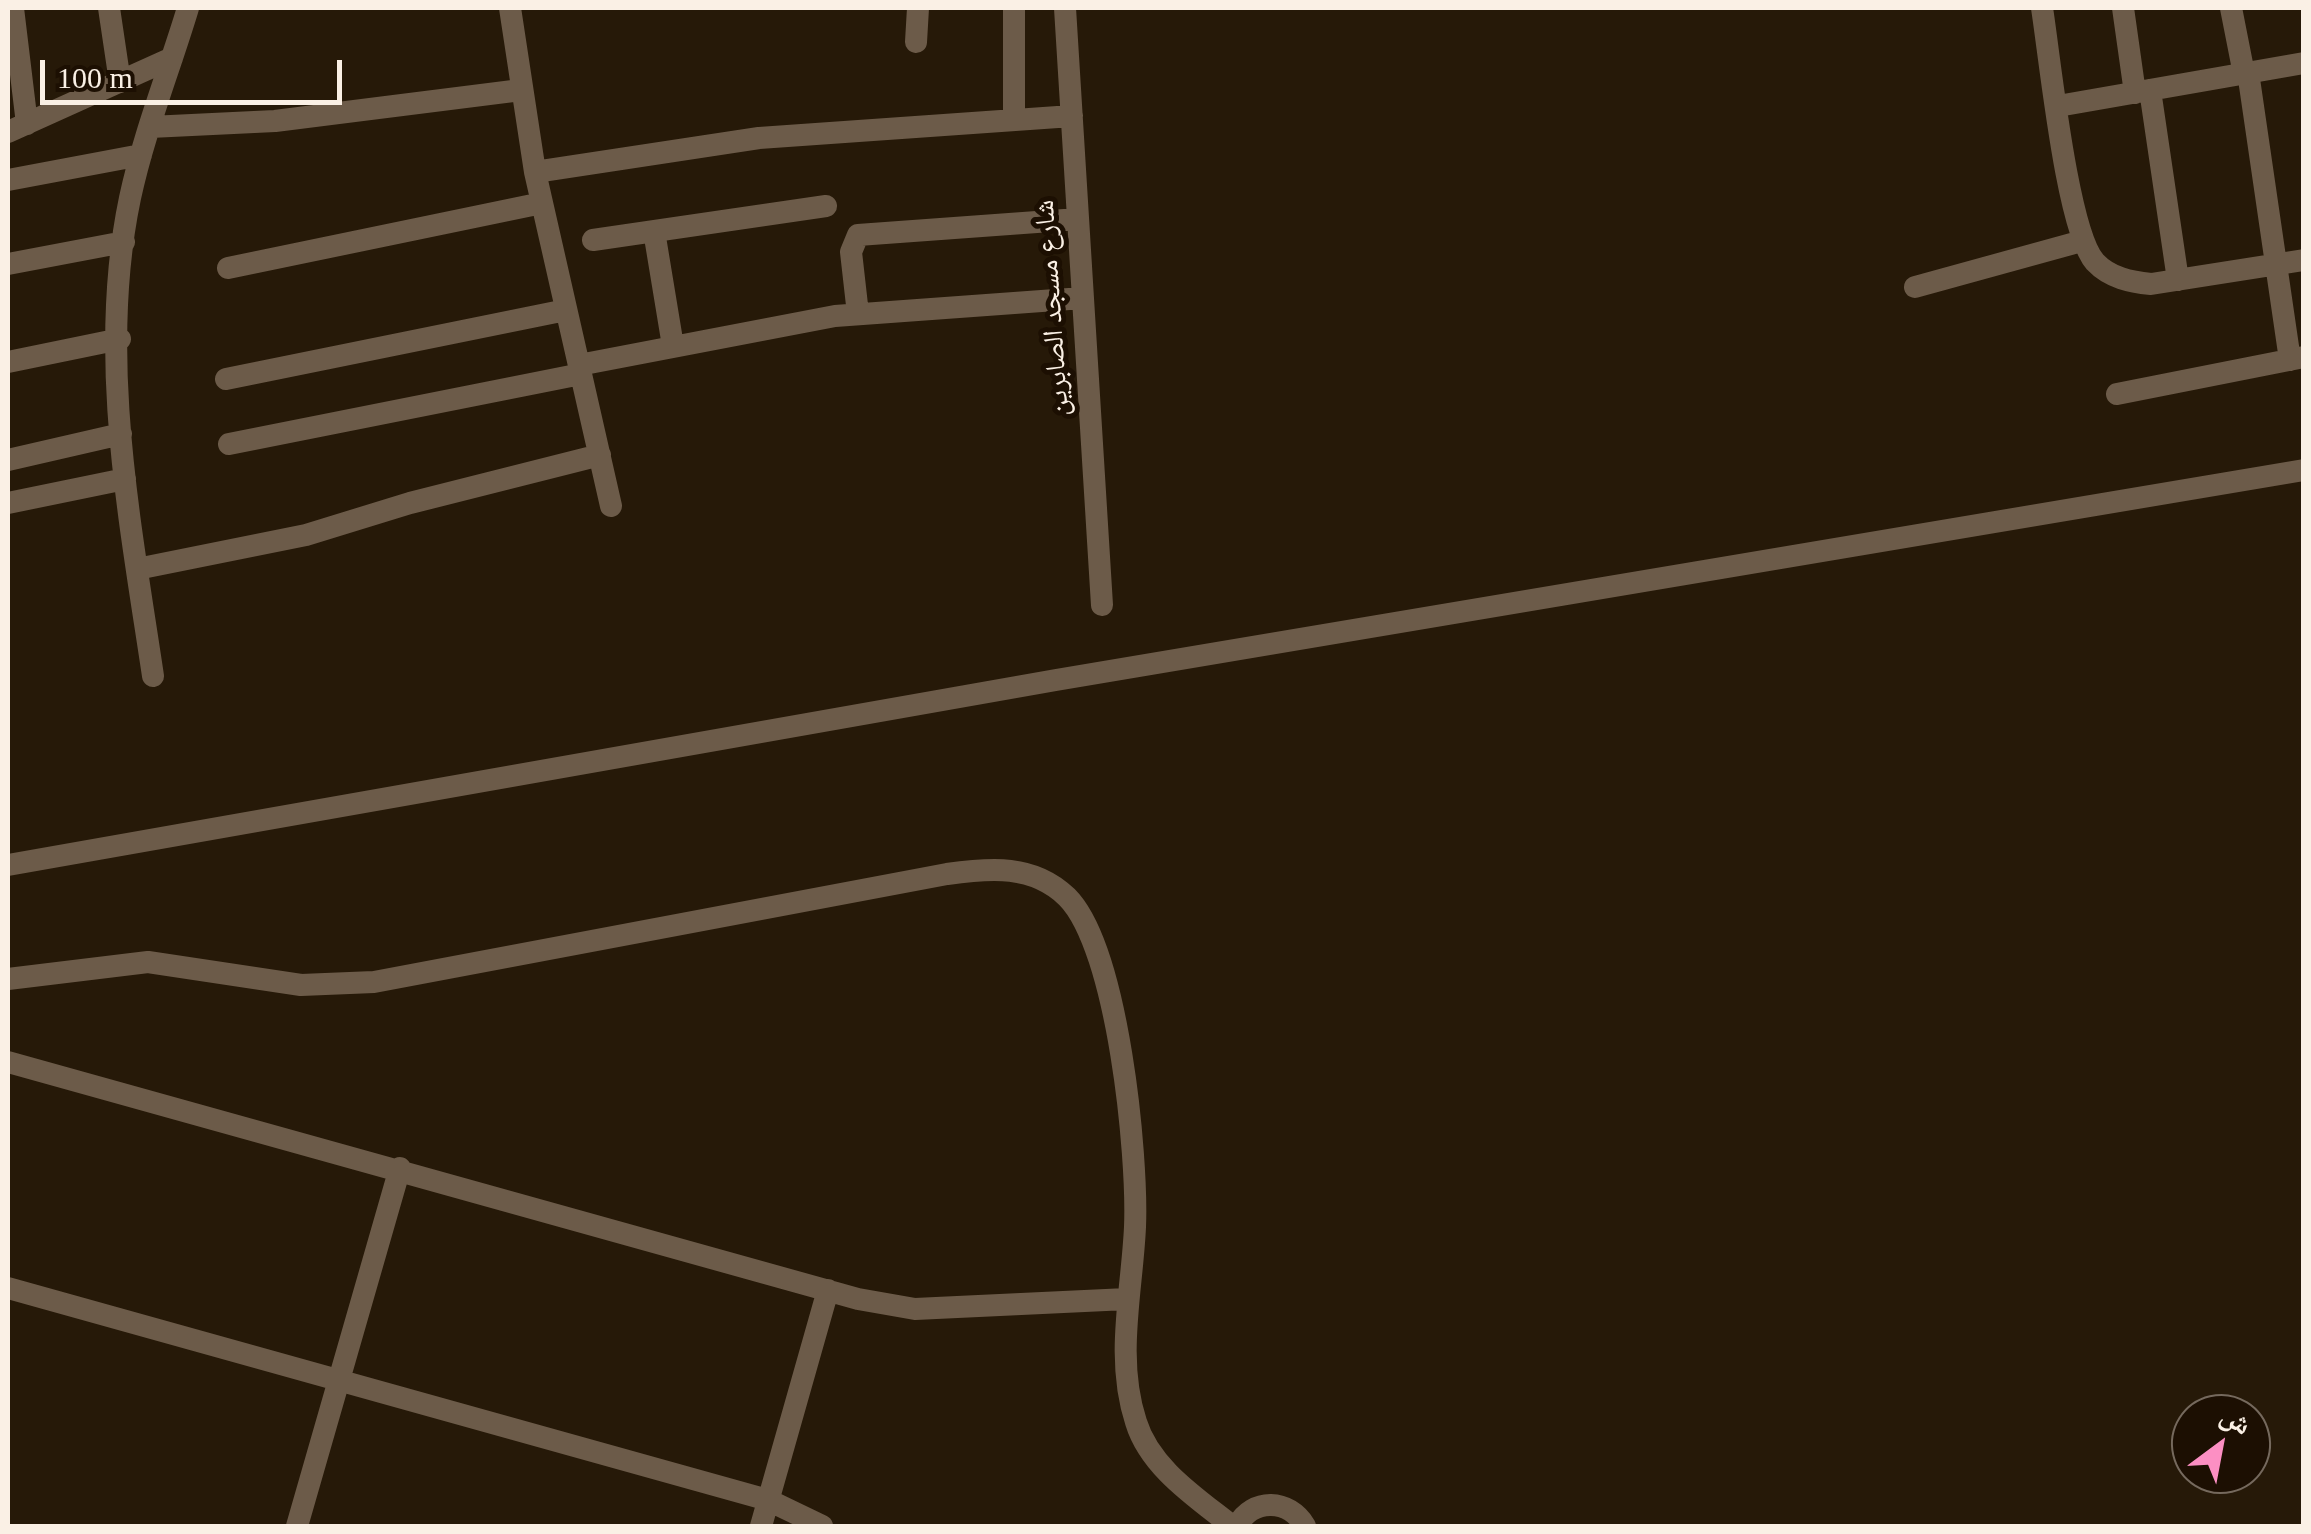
<!DOCTYPE html>
<meta charset="utf-8">
<style>
body{margin:0}
#map{position:relative;width:2311px;height:1534px;overflow:hidden;background:#261908;font-family:"Times New Roman","Noto Naskh Arabic",serif}
canvas{display:block}
.frame{position:absolute;inset:0;border:10px solid #faf0e5;pointer-events:none}
.north{position:absolute;left:2171px;top:1394px;width:100px;height:100px;box-sizing:border-box;background:#1c0f02;border:2px solid #75695d;border-radius:50%;rotate:32deg;font-size:28px;font-weight:700;line-height:40px;text-align:center;color:#faf0e5}
.north::after{content:'';display:block;margin:auto;width:35px;height:45px;background:#fc8fc3;clip-path:polygon(50% 0,100% 100%,50% 72%,0 100%)}
.scale{position:absolute;left:40px;top:60px;width:302px;height:45px;box-sizing:border-box;border:5px solid #faf0e5;border-top:0;padding-left:12px;font-size:30px;line-height:35px;white-space:nowrap;color:#faf0e5;-webkit-text-stroke:8px #1c0f02;paint-order:stroke}
</style>
<div id="map">
<canvas width="2311" height="1534"></canvas>
<div class="frame"></div>
<div class="north">ش</div>
<div class="scale">100 m</div>
</div>
<script>
const g = document.querySelector('canvas').getContext('2d');
g.lineJoin = 'round';
function trace(path, color, width, dash) { g.strokeStyle = color; g.lineWidth = width; g.lineCap = dash ? 'butt' : 'round'; g.setLineDash(dash || []); g.stroke(path); }
function label(font, color, halo, rows, align = 'center') {
  g.font = font + ' "Times New Roman","Noto Naskh Arabic",serif'; g.lineWidth = 10; g.setLineDash([]); g.textBaseline = 'middle'; g.strokeStyle = halo; g.fillStyle = color; for (const [text, x, y, turn = 0] of rows) {
    g.save(); g.translate(x, y); g.rotate((+turn || 0) * Math.PI / 180); g.textAlign = isNaN(turn) ? turn : align; if (halo) g.strokeText(text, 0, 0); g.fillText(text, 0, 0); g.restore();
  }
}
trace(new Path2D(`
 M13,8l14,116
 M109,8l11,74
 M510,8l25,164 76,334
 M1014,8v111
 M1065,8l37,597
 M2042,8c8,51 25,222 53,254 15,16 36,20 56,22l153,-24
 M2123,8l12,85
 M2231,8l13,66
 M916,42l2,-34
 M2248,72l42,288
 M2150,90l28,190
 M2058,106l246,-43
 M150,127l125,-6 246,-31
 M8,132l164,-74
 M535,172l224,-34 313,-22
 M8,180l133,-25
 M654,231l19,115
 M593,240l233,-34
 M8,264l116,-22
 M228,268l314,-65
 M1915,287l167,-46
 M858,314l-7,-62 7,-17 220,-16
 M8,362l112,-23
 M579,365l256,-49 248,-18
 M226,379l340,-69
 M2117,394l187,-37
 M229,444l352,-70
 M8,460l113,-26
 M8,503l117,-24
 M137,569l169,-34 104,-32 190,-48
 M153,676c-23,-155 -56,-321 -23,-478 14,-65 39,-127 58,-190
 M8,865l1048,-185 1248,-210
 M8,979l140,-17 153,23 73,-3 573,-108c43,-6 86,-10 120,23 51,51 71,258 68,330 -3,65 -20,131 1,195 14,46 61,76 96,104
 M8,1062l850,237 57,10 212,-10
 M8,1288l760,212 54,26
 M297,1526l103,-358
 M761,1526l67,-236
 M1237,1526c16,-29 52,-27 68,0`), '#6c5b49', 22);
label('28px', '#faf0e5', '#1c0f02', [
 ["شارع مسجد الصابرين",1053,308,-94]
]);
</script>
